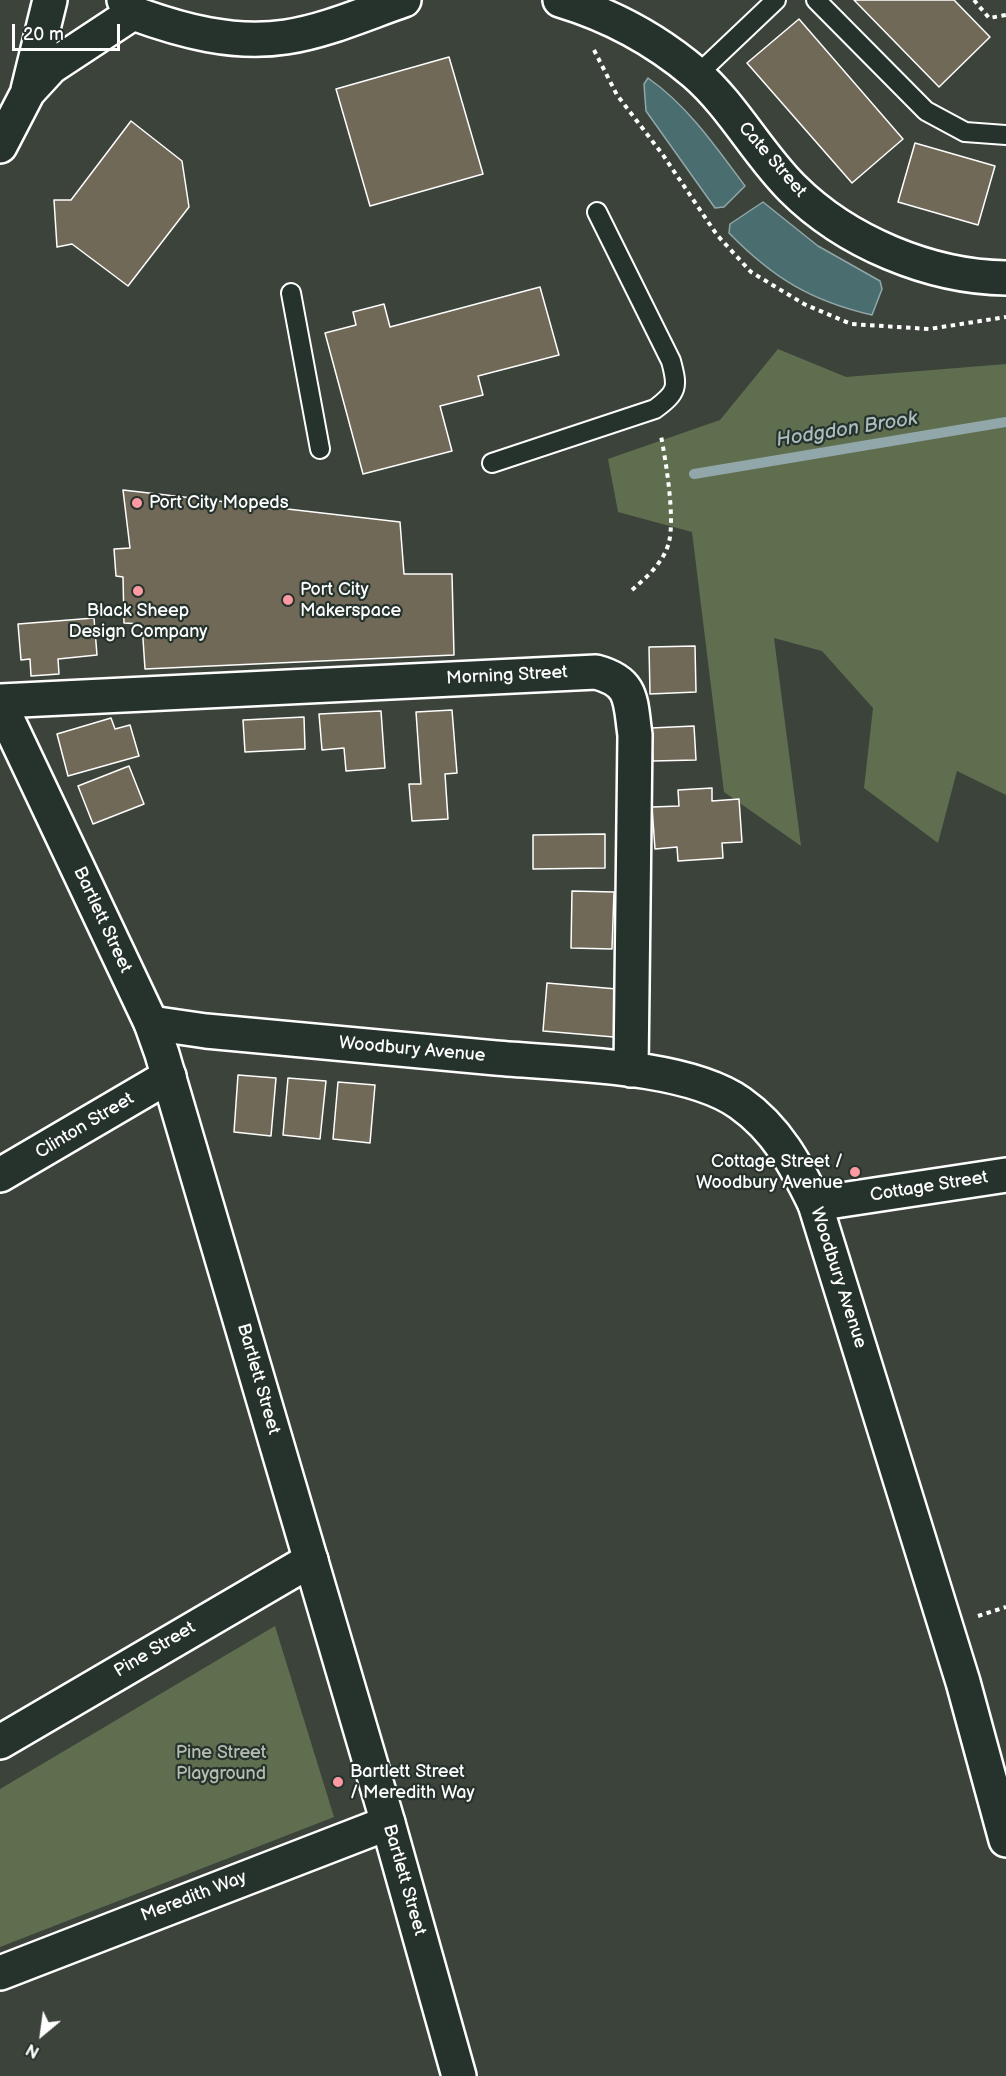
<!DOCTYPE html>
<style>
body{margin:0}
#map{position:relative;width:1006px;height:2076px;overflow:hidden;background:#3c433a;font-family:"Balsamiq Sans",sans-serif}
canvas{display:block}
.north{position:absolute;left:12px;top:2004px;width:60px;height:60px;-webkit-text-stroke:4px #26332d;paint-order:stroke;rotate:209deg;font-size:16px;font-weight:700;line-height:24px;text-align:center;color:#fff}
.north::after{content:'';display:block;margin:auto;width:21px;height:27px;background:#fff;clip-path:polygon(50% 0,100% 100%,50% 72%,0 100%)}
.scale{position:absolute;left:12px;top:24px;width:108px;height:27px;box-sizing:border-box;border:3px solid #fff;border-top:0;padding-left:8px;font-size:18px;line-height:21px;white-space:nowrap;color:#fff;-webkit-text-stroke:4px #26332d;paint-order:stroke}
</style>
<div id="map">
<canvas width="1006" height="2076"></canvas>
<div class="north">N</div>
<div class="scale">20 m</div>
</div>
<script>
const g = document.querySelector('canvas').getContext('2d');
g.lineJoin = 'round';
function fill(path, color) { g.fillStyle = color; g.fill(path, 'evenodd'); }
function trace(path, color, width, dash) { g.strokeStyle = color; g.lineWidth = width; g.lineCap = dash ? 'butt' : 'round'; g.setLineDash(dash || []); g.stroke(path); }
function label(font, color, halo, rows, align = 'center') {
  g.font = font + ' "Balsamiq Sans",sans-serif'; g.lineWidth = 4.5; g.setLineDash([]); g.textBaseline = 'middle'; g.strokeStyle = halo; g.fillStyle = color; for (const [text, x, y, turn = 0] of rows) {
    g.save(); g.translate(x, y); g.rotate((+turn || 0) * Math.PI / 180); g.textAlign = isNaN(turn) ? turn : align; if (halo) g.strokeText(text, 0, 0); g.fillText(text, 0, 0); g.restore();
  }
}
fill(new Path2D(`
 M778,349l68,28 160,-13v431l-49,-24 -19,72 -74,-55 9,-80 -51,-57 -48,-13 27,208 -77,-54 -32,-260 -74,-20 -10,-53 112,-39z
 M275,1626l59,191 -334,130v-158z`), '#606e50');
const water = new Path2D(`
 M648,78c40,28 68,69 97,108l-21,21 -9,1 -69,-97 -2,-27z
 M763,202l55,44 62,35 2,8 -10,26c-61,-14 -99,-37 -143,-82l1,-9z`);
fill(water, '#4a6d70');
trace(water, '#92a7a9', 1.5);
trace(new Path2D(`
 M694,474l312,-52`), '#92a7a9', 10);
const building = new Path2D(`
 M854,0h100l36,37 -51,50z
 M799,19l104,120 -51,44 -105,-120z
 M449,57l34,117 -113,32 -34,-117z
 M131,121l51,40 7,46 -61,79 -56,-42 -15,3 -3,-47h17z
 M915,143l80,23 -17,59 -80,-23z
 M540,287l19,68 -81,21 5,19 -43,11 12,45 -89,23 -38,-141 31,-8 -3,-13 31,-8 6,23z
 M123,490l277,32 4,52h48l2,81 -309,14 -3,-45 -18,-1 -1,-46 -7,-1 -2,-27 16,-1z
 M94,618l3,37 -39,4 1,15 -28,2 -1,-17 -9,1 -3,-36z
 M695,646l1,46 -46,2 -1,-47z
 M452,710l5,63 -12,1 3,45 -36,2 -3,-37h12l-5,-72z
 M381,711l4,57 -39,3 -2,-23 -22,2 -3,-36z
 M304,717l1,32 -60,3 -2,-32z
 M111,718l4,11 15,-4 9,31 -71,20 -11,-42z
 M694,726l2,34 -43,1 -2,-33z
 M129,766l15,38 -51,20 -15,-38z
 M712,788v13l27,-2 3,43 -20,1 1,15 -45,3 -1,-14 -22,2 -3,-42 27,-1 -1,-16z
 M605,834v34l-72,1v-34z
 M572,891l42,1 -2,57 -41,-1z
 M547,983l70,6 -3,48 -71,-6z
 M238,1075l38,3 -5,58 -37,-4z
 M288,1078l38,3 -6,58 -37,-4z
 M338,1082l37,3 -5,58 -37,-4z`);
fill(building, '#706958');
trace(building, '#fff', 1.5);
const service = new Path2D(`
 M816,0l110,111 39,21 41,3
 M697,75l79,-75
 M291,293l29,156
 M492,463l163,-54c23,-17 23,-22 16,-48l-74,-149`);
const minor = new Path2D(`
 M560,0c50,15 95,39 135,73 38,33 62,80 97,115 54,54 138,89 214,90
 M133,13c49,18 101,32 153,24 40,-6 80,-24 118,-37
 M0,701l596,-29c38,10 34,29 39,63l-4,335
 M151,1023l55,8c97,9 193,18 290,27 67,6 189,6 244,45 37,26 56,62 75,101
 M0,1175l169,-99
 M0,1742l311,-182
 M0,1973l388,-150`);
const tertiary = new Path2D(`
 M28,90l22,-90
 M0,146l28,-54 23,-25 82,-54 -9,-13
 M0,704l151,319 11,31 226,769 71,253
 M1006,1175l-191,29 148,478 43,158`);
trace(service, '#fff', 22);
trace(minor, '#fff', 38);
trace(tertiary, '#fff', 38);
trace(new Path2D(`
 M974,0l15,18 17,-3
 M594,50l23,45 46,60 54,80 34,37 53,32 47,20 78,5 77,-12
 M632,590c15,-13 32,-28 37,-48 6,-25 -3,-80 -8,-106
 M978,1616l28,-9`), '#fff', 4, [4.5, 4.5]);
trace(service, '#26332d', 18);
trace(minor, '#26332d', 33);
trace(tertiary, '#26332d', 33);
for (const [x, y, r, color] of [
 [137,503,6,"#ff9aa2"],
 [138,591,6,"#ff9aa2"],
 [288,600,6,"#ff9aa2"],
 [855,1172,6,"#ff9aa2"],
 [338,1782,6,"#ff9aa2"]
]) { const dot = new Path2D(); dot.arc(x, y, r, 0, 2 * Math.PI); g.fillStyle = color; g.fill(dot); trace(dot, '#26332d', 2); }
label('18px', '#fff', '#26332d', [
 ["Cate Street",772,160,49],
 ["Morning Street",507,676,-3],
 ["Bartlett Street",102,920,65],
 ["Woodbury Avenue",412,1050,5],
 ["Clinton Street",85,1126,-31],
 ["Cottage Street",929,1187,-9],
 ["Woodbury Avenue",838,1278,72],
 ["Bartlett Street",258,1379,74],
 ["Pine Street",155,1650,-31],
 ["Bartlett Street",404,1880,74],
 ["Meredith Way",194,1897,-21]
]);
label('18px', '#fff', '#26332d', [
 ["Port City Mopeds",149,503],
 ["Port City",300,590],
 ["Makerspace",300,611],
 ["Black Sheep",138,611,"center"],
 ["Design Company",138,632,"center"],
 ["Cottage Street /",843,1162,"right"],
 ["Woodbury Avenue",843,1183,"right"],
 ["Bartlett Street",350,1772],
 ["/ Meredith Way",350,1793]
], 'left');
label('18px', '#b7beb0', '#26332d', [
 ["Pine Street",221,1753],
 ["Playground",221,1774]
]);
label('italic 20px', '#aebdbf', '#26332d', [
 ["Hodgdon Brook",847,430,-9]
]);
</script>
